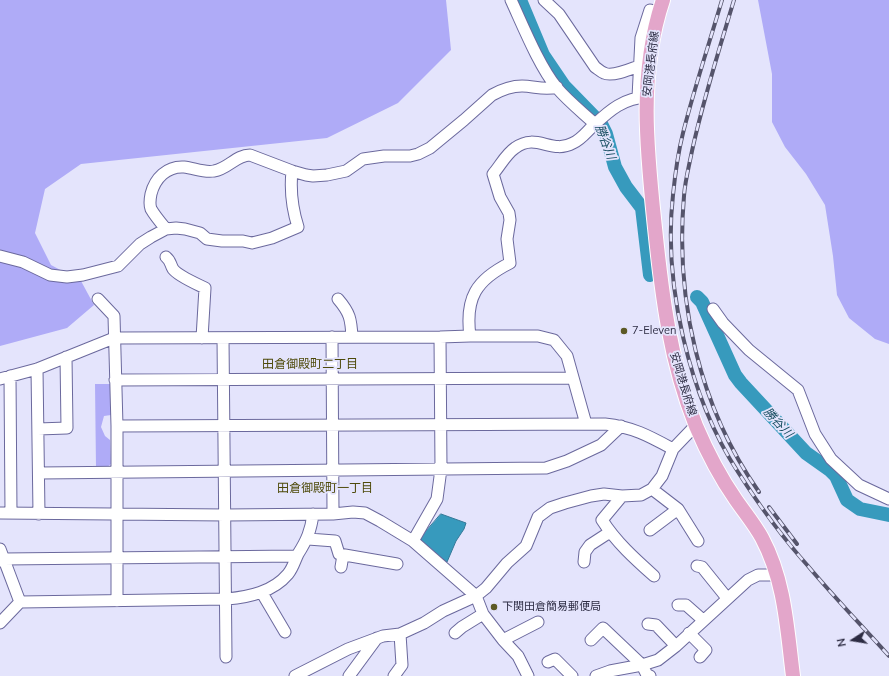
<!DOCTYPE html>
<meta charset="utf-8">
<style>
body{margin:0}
#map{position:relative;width:889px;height:676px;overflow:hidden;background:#e4e4fc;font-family:Mulish,sans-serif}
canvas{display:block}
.north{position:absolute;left:833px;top:620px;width:40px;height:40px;-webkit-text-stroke:3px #e4e4fc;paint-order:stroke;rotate:258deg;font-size:11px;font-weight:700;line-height:16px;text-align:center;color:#2d2c43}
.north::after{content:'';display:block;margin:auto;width:14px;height:18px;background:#2d2c43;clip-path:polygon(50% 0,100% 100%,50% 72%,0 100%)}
</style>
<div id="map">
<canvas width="889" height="676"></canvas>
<div class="north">N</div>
</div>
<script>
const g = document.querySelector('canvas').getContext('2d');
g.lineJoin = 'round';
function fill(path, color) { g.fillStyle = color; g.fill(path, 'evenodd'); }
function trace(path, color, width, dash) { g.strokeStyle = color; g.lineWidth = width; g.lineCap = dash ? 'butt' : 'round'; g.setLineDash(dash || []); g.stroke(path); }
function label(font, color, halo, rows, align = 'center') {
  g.font = font + ' Mulish,"Noto Sans JP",sans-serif'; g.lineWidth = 3.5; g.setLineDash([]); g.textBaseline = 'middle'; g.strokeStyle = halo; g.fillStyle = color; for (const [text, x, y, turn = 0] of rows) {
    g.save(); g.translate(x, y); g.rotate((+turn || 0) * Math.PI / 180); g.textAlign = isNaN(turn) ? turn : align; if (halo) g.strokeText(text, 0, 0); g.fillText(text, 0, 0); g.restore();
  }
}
fill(new Path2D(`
 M0,0h446l5,50 -53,53 -71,35 -246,26 -36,25 -10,44 16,32 30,16 13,24 -27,23 -67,18z
 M758,0h131v344l-14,-5 -26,-21 -12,-23 -4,-39 -8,-51 -19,-31 -21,-27 -13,-25v-48z
 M95,384h15l1,31 -7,1 -3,11 4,9 5,4 1,24 -5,4h-10z`), '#afabf7');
const water = new Path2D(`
 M441,514l25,9 -2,6 -8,12 -9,21 -26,-19v-6z`);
fill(water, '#379abd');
trace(water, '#347998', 1);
trace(new Path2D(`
 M520,0l23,55 21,31 37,38 5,10 9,33 11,20 16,21 8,67
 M697,297l5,5 33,73 6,8 65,70 24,17 6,6 11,24 13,9 29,6`), '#379abd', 14);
const minor = new Path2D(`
 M511,0c12,26 28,66 46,88 11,13 25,24 38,36
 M544,0l15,14 36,53c3,2 6,5 9,6 8,4 27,-4 35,-7
 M638,97l3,-59 9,-28 9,3
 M166,229c-5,-6 -11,-13 -15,-20 -2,-5 -1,-10 0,-15 4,-16 16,-28 33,-27 10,1 20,6 30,4 14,-2 22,-16 36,-16l42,16 14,4 7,1 14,-1 19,-4 17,-12 21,-3h26l8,-2 12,-6 34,-28 28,-25c9,-5 20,-9 30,-9 12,0 23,5 35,1
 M0,256l23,6 27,13 17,2 16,-2 35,-9 22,-22 11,-7 15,-8 10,-1 9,1 15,4 7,6 15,2h21l9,2 20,-5 26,-11c-6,-19 -8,-37 -6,-56
 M166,257c5,4 4,7 7,12 5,7 24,15 32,19l-3,50
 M98,299l16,17 3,110v175
 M338,299c12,14 13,20 14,38
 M713,309l10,14 26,27 49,40 17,44 16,25 28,26 30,14
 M470,336c-5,-38 6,-56 40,-73l-3,-24 3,-19 -1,-7 -9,-16 -7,-23c7,-8 13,-20 22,-26 22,-16 36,7 58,-5 9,-4 14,-12 21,-18 16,-15 30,-27 53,-28
 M332,337l1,177
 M223,338l3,319
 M37,369l2,145
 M10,376l1,137
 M0,379l37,-10 77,-31 326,-1 30,-1h68l16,4 13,16 19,68
 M115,380l458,-2
 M117,426l488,-2c28,3 44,12 68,25
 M38,429l29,-1 -1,-71
 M39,473l507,-5 21,-7 34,-16 20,-19
 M652,489l26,20 20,32
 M622,496l-20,24c14,22 33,39 52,56
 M0,513l226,2 107,-1 20,-2 12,1 15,8 33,20 63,55 7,18 20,26 15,16 10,20
 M650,530l28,-21
 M308,539l27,2 4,13 58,10
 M413,541l24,-42 4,-30 -1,-132
 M0,549l20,53
 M0,561l4,-2 293,-3
 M584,562l1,-10 5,-7 20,-13
 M697,566l5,1 25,31
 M341,567l2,-12
 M262,593l23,39
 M678,605h8l17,15
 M0,623l20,-21 207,-3c22,-2 46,-7 61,-25 5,-6 7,-14 10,-20 9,-14 13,-24 15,-40
 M648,624l8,1 20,21
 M455,633l7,-6 21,-13
 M689,633l17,17 -6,7
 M503,640l35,-18
 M591,640l12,-12 39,37 5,10 3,1
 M548,662l7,-3 17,17
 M295,676l53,-27 35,-13 17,-2 24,-11 19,-12 33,-15 10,-8 21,-25 19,-17 12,-29 12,-9 15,-5 26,-7 13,-2 18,2 19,-1 11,-6 10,-13 11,-27 23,-24
 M349,676l28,-38
 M394,676l8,-11 -2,-31
 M596,676l14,-5 32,-6 16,-5 18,-14 72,-66 10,-5h19`);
const major = new Path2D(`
 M663,0c-25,74 -16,152 -8,228 7,68 15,134 41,198 11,26 24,51 40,74 9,13 19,25 26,38 23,43 25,91 31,138`);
trace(minor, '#6b699d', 13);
trace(major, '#fff', 16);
trace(minor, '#fff', 11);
trace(major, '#e3a6ca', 14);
const rail = new Path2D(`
 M722,0c-13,44 -28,89 -39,133 -5,20 -8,42 -10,62 -10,88 16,202 65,277 21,33 44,65 70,94 26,31 54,60 81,90
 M734,0c-15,50 -31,100 -42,151 -3,15 -7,30 -8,45 -9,103 15,211 75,296
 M769,507l28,37`);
trace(rail, '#55546b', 4);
trace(rail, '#e4e4fc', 2.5, [8]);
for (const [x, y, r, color] of [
 [624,331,4,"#5c5925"],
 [494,607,4,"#5c5925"]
]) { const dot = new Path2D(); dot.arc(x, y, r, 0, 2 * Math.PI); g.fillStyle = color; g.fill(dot); trace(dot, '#e4e4fc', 1.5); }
label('11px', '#2d2c43', '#e4e4fc', [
 ["安岡港長府線",651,64,-83],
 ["安岡港長府線",683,384,73]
]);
label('11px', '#2d2c43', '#e4e4fc', [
 ["7-Eleven",632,331],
 ["下関田倉簡易郵便局",502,607]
], 'left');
label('italic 12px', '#184e61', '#e4e4fc', [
 ["勝谷川",605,142,69],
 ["勝谷川",778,423,47]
]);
label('12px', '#4e4a0a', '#e4e4fc', [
 ["田倉御殿町二丁目",310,364],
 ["田倉御殿町一丁目",325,488]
]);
</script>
